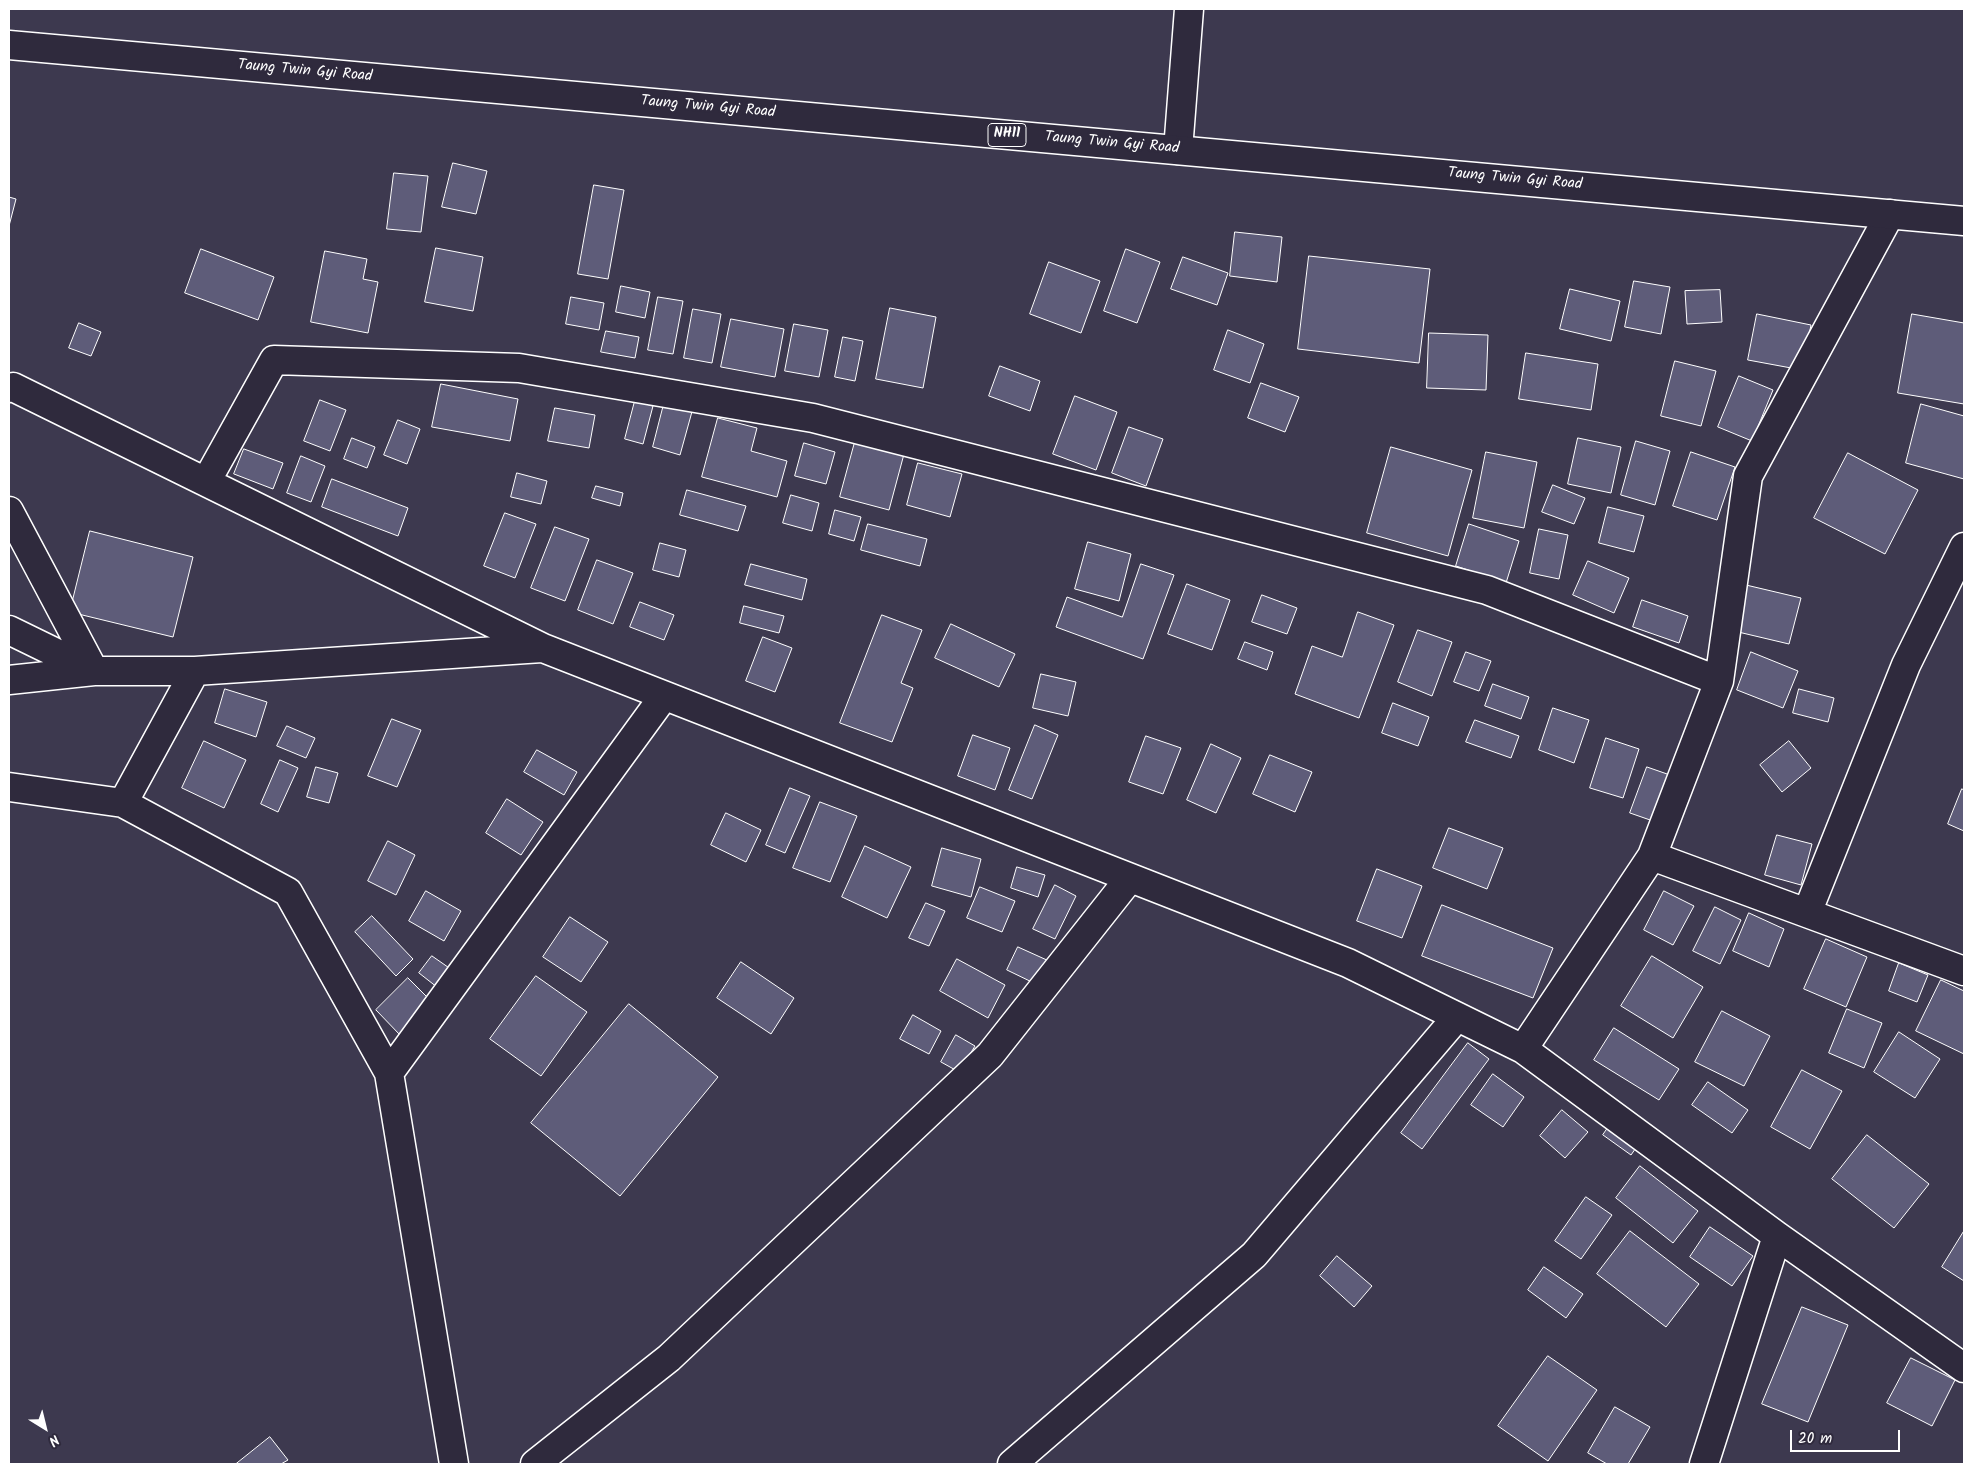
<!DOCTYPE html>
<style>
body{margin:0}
#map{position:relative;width:1973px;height:1473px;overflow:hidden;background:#3d394f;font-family:Kalam,sans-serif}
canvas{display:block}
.frame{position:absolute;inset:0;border:10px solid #fff;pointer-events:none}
.north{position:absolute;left:20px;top:1403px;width:50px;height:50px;-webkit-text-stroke:4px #2f2a3d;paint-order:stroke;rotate:144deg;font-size:14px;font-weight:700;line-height:20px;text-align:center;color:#fff}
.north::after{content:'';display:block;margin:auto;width:18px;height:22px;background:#fff;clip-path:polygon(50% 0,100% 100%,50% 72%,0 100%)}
.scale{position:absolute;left:1790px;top:1430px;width:110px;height:22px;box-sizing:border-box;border:2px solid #fff;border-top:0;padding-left:6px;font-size:15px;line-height:18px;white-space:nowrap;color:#fff;-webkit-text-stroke:4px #2f2a3d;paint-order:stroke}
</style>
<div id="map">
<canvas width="1973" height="1473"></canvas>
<div class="frame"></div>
<div class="north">N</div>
<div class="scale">20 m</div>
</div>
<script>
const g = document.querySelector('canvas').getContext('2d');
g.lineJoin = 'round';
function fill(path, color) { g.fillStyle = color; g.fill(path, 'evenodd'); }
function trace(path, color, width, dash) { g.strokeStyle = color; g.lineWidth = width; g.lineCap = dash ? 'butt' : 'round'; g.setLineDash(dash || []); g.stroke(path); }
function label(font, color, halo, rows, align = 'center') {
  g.font = font + ' Kalam,sans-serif'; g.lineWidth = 5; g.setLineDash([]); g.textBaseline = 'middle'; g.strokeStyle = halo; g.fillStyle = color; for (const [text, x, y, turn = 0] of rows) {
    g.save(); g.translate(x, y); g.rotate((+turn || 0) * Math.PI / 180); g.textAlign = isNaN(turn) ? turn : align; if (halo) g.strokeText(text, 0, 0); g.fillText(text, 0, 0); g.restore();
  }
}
const building = new Path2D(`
 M453,163l34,8 -11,43 -34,-7z
 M394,173l34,3 -7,56 -34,-3z
 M594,185l30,5 -16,89 -30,-5z
 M9,197l7,2 -7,27z
 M1235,232l47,5 -5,45 -47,-6z
 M436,248l47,9 -10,54 -48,-9z
 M201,249l73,28 -16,43 -73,-27z
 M1126,249l34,13 -23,61 -33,-12z
 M325,251l42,8 -4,20 15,3 -10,51 -57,-11z
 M1309,256l121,13 -11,94 -121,-14z
 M1183,257l45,16 -11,32 -46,-16z
 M1049,262l51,19 -19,52 -51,-19z
 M1634,281l36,6 -9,47 -36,-7z
 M621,286l29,6 -5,26 -29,-6z
 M1570,289l50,12 -9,40 -51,-12z
 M1720,290l2,32 -35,2 -2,-33z
 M571,297l33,6 -5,27 -33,-6z
 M658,297l25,4 -10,53 -25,-4z
 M890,308l46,9 -13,71 -47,-9z
 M693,309l28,5 -9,49 -28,-5z
 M1757,314l54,11 -9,45 -54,-10z
 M1912,314l52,9v81l-66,-11z
 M731,319l53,10 -9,48 -54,-10z
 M79,323l22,9 -10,24 -22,-8z
 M794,324l34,6 -9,47 -34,-6z
 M1228,330l36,14 -14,39 -36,-13z
 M606,331l33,6 -4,21 -34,-6z
 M1429,333l59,2 -2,55 -59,-2z
 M843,337l20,4 -8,40 -20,-4z
 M1526,353l72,11 -7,46 -72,-11z
 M1675,361l41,10 -15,55 -40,-10z
 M1000,366l40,15 -10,30 -41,-15z
 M1739,376l34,14 -21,51 -34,-14z
 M1261,383l38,14 -14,35 -37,-14z
 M441,384l77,15 -8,42 -78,-14z
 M1075,396l42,16 -21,58 -43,-16z
 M320,400l26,10 -16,41 -26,-10z
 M665,400l28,8 -13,47 -27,-8z
 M635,401l18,5 -10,38 -18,-5z
 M1921,404l43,12v63l-58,-16z
 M555,408l40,7 -6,33 -41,-7z
 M718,418l39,10 -6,23 36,10 -10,36 -75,-20z
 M398,420l22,9 -13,35 -23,-9z
 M1129,427l34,12 -17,47 -34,-13z
 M352,438l23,9 -8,21 -23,-9z
 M1578,438l43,9 -10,46 -43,-9z
 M1636,441l34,10 -15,54 -34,-10z
 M855,442l49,12 -15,56 -49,-13z
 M804,443l31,9 -9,32 -31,-8z
 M1391,447l81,23 -24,86 -81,-23z
 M244,449l39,14 -10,26 -39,-15z
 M1486,452l51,10 -13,66 -51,-10z
 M1691,452l44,15 -18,53 -44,-14z
 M1848,453l70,37 -33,64 -71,-36z
 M301,456l24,10 -14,36 -24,-9z
 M918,463l44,11 -12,43 -43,-12z
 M517,473l30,8 -6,23 -30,-7z
 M332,479l76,29 -10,28 -76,-29z
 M1553,485l32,13 -11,26 -32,-12z
 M596,486l27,7 -3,13 -28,-8z
 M687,490l59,16 -8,25 -58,-16z
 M791,495l28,8 -7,28 -29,-8z
 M1608,507l36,9 -10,36 -35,-9z
 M835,510l26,7 -7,24 -25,-7z
 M505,513l31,11 -21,54 -31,-12z
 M868,524l59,15 -7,27 -59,-16z
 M1469,524l50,17 -13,42 -50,-17z
 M555,527l34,12 -24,62 -34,-13z
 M1539,529l29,6 -9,44 -29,-6z
 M90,531l103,26 -20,80 -103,-25z
 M1088,542l43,12 -12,47 -44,-12z
 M660,543l26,7 -7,27 -26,-7z
 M597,560l36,13 -20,51 -35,-14z
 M1588,561l41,17 -15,35 -41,-18z
 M751,564l56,15 -5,21 -57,-15z
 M1141,564l33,11 -31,84 -87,-32 11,-30 55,20z
 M1187,584l43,16 -18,50 -44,-16z
 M1746,585l55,13 -12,46 -55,-13z
 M1262,595l35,13 -10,26 -35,-12z
 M1642,600l46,16 -9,27 -46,-16z
 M640,602l34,13 -10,25 -34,-13z
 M744,606l40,10 -5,17 -39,-10z
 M1358,612l36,13 -35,93 -64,-24 17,-48 30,11z
 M882,615l40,15 -21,53 12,5 -21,54 -52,-19z
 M951,624l64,30 -16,33 -64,-29z
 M1418,630l34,12 -20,54 -34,-14z
 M763,637l29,11 -17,44 -29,-11z
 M1245,642l28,10 -6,18 -29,-11z
 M1466,652l25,9 -12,30 -25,-9z
 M1751,652l47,19 -15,37 -46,-18z
 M1041,674l35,8 -8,34 -35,-8z
 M1493,684l36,13 -8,22 -36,-13z
 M225,689l42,13 -11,35 -41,-14z
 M1799,689l35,9 -6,24 -35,-9z
 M1393,703l36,14 -11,29 -36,-13z
 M1553,708l36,12 -15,43 -35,-13z
 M392,719l29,11 -24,57 -29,-11z
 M1475,720l44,16 -8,22 -45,-16z
 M1035,725l23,10 -26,64 -23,-9z
 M287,726l28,12 -9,20 -29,-12z
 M973,735l37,13 -15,42 -37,-14z
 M1146,736l35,12 -18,46 -34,-12z
 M1606,738l33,11 -16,49 -33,-10z
 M204,741l42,19 -22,48 -42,-20z
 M1789,741l22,27 -29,24 -22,-27z
 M1211,744l30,14 -25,55 -29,-13z
 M537,750l40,22 -13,23 -40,-23z
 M1270,755l42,17 -17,40 -42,-18z
 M280,760l18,8 -20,44 -17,-8z
 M316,767l22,6 -9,30 -22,-6z
 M1647,767l23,8 -17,46 -23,-8z
 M790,788l20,8 -25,57 -19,-8z
 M1962,789l2,1v41l-16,-7z
 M507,799l36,23 -22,33 -35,-22z
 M820,802l37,14 -27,66 -37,-14z
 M726,813l35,17 -15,32 -35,-17z
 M1449,828l54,20 -16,41 -54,-21z
 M1777,835l35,9 -11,41 -36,-10z
 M388,841l27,14 -19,40 -28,-14z
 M865,846l46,21 -24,51 -45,-21z
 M942,848l39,11 -10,38 -39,-11z
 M1017,867l28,8 -7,22 -27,-9z
 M1377,869l45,17 -20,52 -45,-17z
 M1055,885l21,11 -21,43 -22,-10z
 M980,887l35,14 -13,31 -35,-14z
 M426,891l35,20 -17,30 -35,-20z
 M1664,891l30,15 -21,39 -29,-15z
 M926,903l19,8 -16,35 -20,-8z
 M1442,905l111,43 -20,50 -111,-42z
 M1715,907l26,13 -21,44 -27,-13z
 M1749,913l35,16 -15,38 -36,-16z
 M372,916l41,43 -17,17 -41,-44z
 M570,917l38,25 -27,40 -38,-25z
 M1826,939l41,18 -21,50 -42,-18z
 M1018,947l31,14 -11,24 -31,-15z
 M432,956l23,16 -13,19 -23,-18z
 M1652,956l51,31 -30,51 -52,-32z
 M957,959l48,26 -17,33 -48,-27z
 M741,962l53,36 -23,36 -54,-36z
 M1899,963l29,12 -11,27 -28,-11z
 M536,976l51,36 -46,64 -51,-37z
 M408,978l25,25 -33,32 -24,-25z
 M1941,980l23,11v63l-48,-23z
 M629,1004l89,73 -98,119 -89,-73z
 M1847,1009l35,14 -18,45 -35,-15z
 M1722,1011l48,25 -26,50 -49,-24z
 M913,1015l28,16 -12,23 -29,-15z
 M1614,1028l65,41 -20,31 -65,-40z
 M1899,1032l41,27 -25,39 -41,-26z
 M956,1035l19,11 -16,26 -18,-10z
 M1468,1043l21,16 -67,90 -21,-16z
 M1802,1070l40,21 -32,58 -39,-22z
 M1493,1074l31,23 -21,30 -32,-22z
 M1708,1082l40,28 -16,23 -40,-28z
 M1562,1110l26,22 -23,26 -25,-22z
 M1612,1122l28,20 -9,13 -28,-20z
 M1867,1135l62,49 -35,44 -62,-49z
 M1640,1166l58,45 -25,32 -57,-45z
 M1586,1197l26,18 -31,44 -26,-18z
 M1710,1227l43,29 -21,30 -42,-29z
 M1630,1231l69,53 -33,43 -69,-53z
 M1964,1231v50l-22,-14z
 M1337,1256l35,30 -18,21 -34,-31z
 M1544,1267l39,27 -17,24 -38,-28z
 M1802,1307l46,18 -40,97 -46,-18z
 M1548,1356l49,34 -49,71 -50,-35z
 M1911,1358l44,22 -23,46 -45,-23z
 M1615,1407l35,20 -22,37h-21l-19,-11z
 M270,1437l18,23 -7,4h-45z`);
fill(building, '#5e5c79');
trace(building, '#fff', 1);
const minor = new Path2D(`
 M1178,150l11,-141
 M9,388l4,-1 530,261 805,315 175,86 254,187 187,132
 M206,482l68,-122 245,8 294,50 674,172 232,91
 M9,511l85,160
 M9,630l84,41
 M9,680l85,-9h101l347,-23
 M9,787l114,16 72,-132
 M123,803l165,89 101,181 65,391
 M1652,856l67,-175 29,-205 142,-262
 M1807,913l99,-248 58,-118
 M1523,1049l129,-193 312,115
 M389,1073l275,-377
 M535,1464l134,-106 321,-303 140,-177
 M1012,1464l242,-209 203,-238
 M1704,1464l73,-228`);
const highway = new Path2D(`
 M9,45l1955,176`);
trace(minor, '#fff', 31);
trace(highway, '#fff', 31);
trace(minor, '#2f2a3d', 28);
trace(highway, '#2f2a3d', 28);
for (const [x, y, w] of [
 [1007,135,38]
]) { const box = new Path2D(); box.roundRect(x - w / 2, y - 11.5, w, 23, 4); g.fillStyle = '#2f2a3d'; g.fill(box); trace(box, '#fff', 1); }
label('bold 14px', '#fff', null, [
 ["NH11",1007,135]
]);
label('15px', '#fff', '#2f2a3d', [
 ["Taung Twin Gyi Road",305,72,5],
 ["Taung Twin Gyi Road",708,108,5],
 ["Taung Twin Gyi Road",1112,144,5],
 ["Taung Twin Gyi Road",1515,180,5]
]);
</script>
